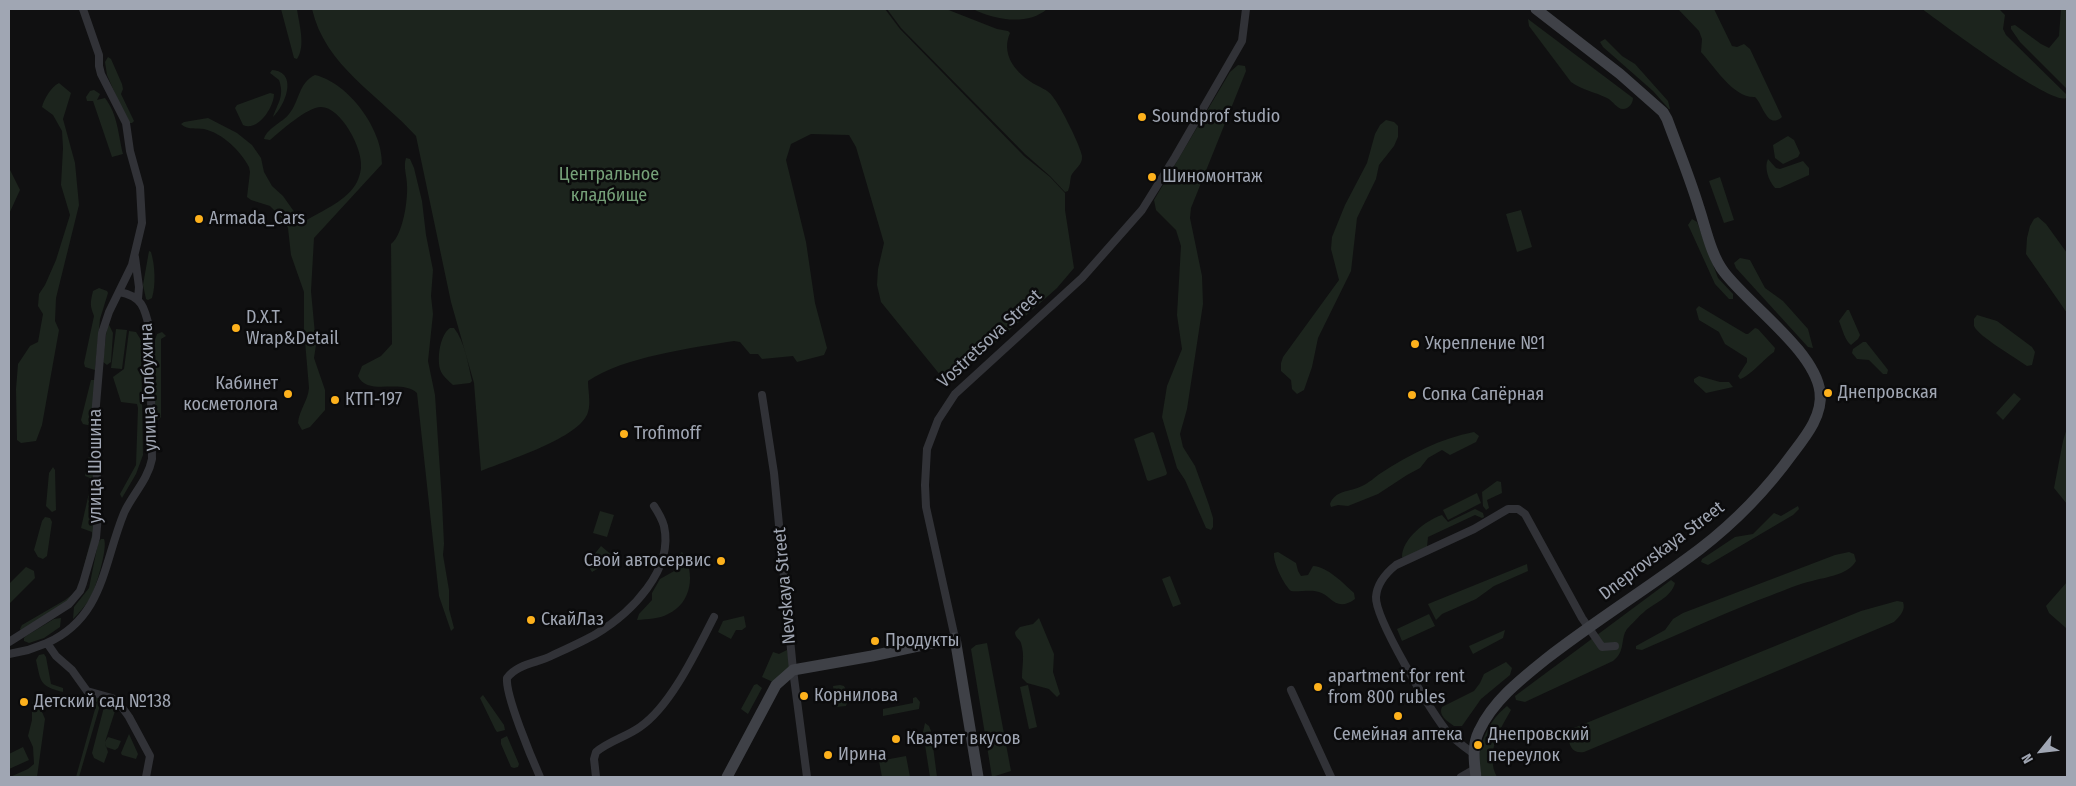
<!DOCTYPE html>
<meta charset="utf-8">
<style>
body{margin:0}
#map{position:relative;width:2076px;height:786px;overflow:hidden;background:#101011;font-family:"Fira Sans Condensed",sans-serif}
canvas{display:block}
.frame{position:absolute;inset:0;border:10px solid #a0a6b3;pointer-events:none}
.north{position:absolute;left:2016px;top:726px;width:50px;height:50px;-webkit-text-stroke:4px #0b0b0c;paint-order:stroke;rotate:241deg;font-size:14px;font-weight:700;line-height:20px;text-align:center;color:#a0a6b3}
.north::after{content:'';display:block;margin:auto;width:18px;height:22px;background:#a0a6b3;clip-path:polygon(50% 0,100% 100%,50% 72%,0 100%)}
</style>
<div id="map">
<canvas width="2076" height="786"></canvas>
<div class="frame"></div>
<div class="north">N</div>
</div>
<script>
const g = document.querySelector('canvas').getContext('2d');
g.lineJoin = 'round';
function fill(path, color) { g.fillStyle = color; g.fill(path, 'evenodd'); }
function trace(path, color, width, dash) { g.strokeStyle = color; g.lineWidth = width; g.lineCap = dash ? 'butt' : 'round'; g.setLineDash(dash || []); g.stroke(path); }
function label(font, color, halo, rows, align = 'center') {
  g.font = font + ' "Fira Sans Condensed",sans-serif'; g.lineWidth = 5; g.setLineDash([]); g.textBaseline = 'middle'; g.strokeStyle = halo; g.fillStyle = color; for (const [text, x, y, turn = 0] of rows) {
    g.save(); g.translate(x, y); g.rotate((+turn || 0) * Math.PI / 180); g.textAlign = isNaN(turn) ? turn : align; if (halo) g.strokeText(text, 0, 0); g.fillText(text, 0, 0); g.restore();
  }
}
fill(new Path2D(`
 M281,9h16c2,15 9,37 0,50l-3,-1z
 M312,9h573l15,20 124,127 26,21 15,16v17l9,58 -17,20 -97,86 -6,-9 -13,11 -60,-74 -4,-17 1,-16 6,-26 -28,-96 -7,-12 -38,-1 -20,10 -5,16 20,82 9,61 12,45 -3,7 -27,7 -4,-6 -31,3 -4,-5h-8l-10,-12 -6,-1c-43,7 -111,16 -146,40 0,9 3,22 0,31 -7,26 -83,49 -107,59l-7,-88 -23,-81 -35,-166c-37,-41 -91,-70 -104,-127z
 M887,9h59l51,20 11,2 2,2c-9,20 4,38 21,49 7,5 17,7 22,15 7,8 28,50 29,59 1,9 -8,13 -11,20 -1,5 -1,10 -3,15l-3,1 -15,-16 -25,-22 -124,-126z
 M973,9h74c-19,17 -53,11 -74,0z
 M1678,9h36l18,37 5,1 7,-3 6,5 32,68c-15,13 -19,-13 -27,-20 -22,1 -40,-30 -54,-45l1,-13 -3,-8z
 M1922,9h77l6,6 -2,14 3,6 60,59v4c-14,8 -126,-76 -144,-89z
 M2061,9h6v80l-47,-47 -9,-13v-3l4,-1 26,19 8,4 10,-12z
 M1528,19l101,76 4,3c0,5 -4,11 -10,11 -6,0 -10,-8 -16,-11 -12,-6 -25,-8 -36,-16l-42,-56z
 M1605,39l17,17 13,8 33,37 2,8h-1l-16,-18 -50,-44 -3,-5z
 M108,57l3,2 11,25 1,5 -2,5 13,27 -2,2h-4l-21,-48 -2,-13z
 M1238,65l7,1 1,5 -55,137 -1,10 12,58 1,28 -16,105 -7,25 3,13 12,19 14,39 4,13v9l-2,3 -5,-2 -21,-48 -8,-12 -15,-51 5,-31 15,-37 -5,-34 4,-69 -5,-16 -20,-20 -2,-10 76,-128z
 M272,70c27,2 13,36 1,47 4,-13 12,-20 6,-37l-9,-7z
 M315,75c34,8 68,55 67,89l-68,74 -3,53 5,54 -2,13 11,32v20l-15,17 -8,3 -4,-7c1,-13 10,-22 11,-35l-5,-59v-37l-13,-37 -3,-27 -4,-8 -14,-14 -19,-6 -4,-3 3,-25 -1,-5c-8,-16 -27,-34 -45,-38 -8,-1 -17,1 -23,-5l3,-2 24,-4 29,15 15,12 9,13 3,14 8,14 11,10 17,24 5,1c18,-11 42,-20 52,-39 2,-4 4,-11 4,-15 2,-18 -20,-60 -40,-60 -14,0 -40,24 -51,33l-6,-1c2,-10 19,-17 25,-25 11,-13 9,-31 26,-39z
 M59,83l12,10 -8,26 12,44 4,42 -23,93 -1,23 4,9 -17,95 -6,16 -15,2 -4,-3 -1,-51 2,-25 12,-18 8,-4 5,-28 -5,-8 1,-12 6,-9 11,-25 14,-45 -9,-30 2,-37 -1,-17 -9,-16 -11,-8c2,-8 9,-20 17,-24z
 M94,90l6,4 -3,6 8,-2c13,17 13,36 18,56l-11,3 -19,-56h-6l-1,-4 4,-6z
 M270,93l4,1c0,13 -16,38 -31,31l-8,-17 2,-3z
 M1386,120l8,2 4,4v11l-4,9 -15,19 -3,14 -19,39 -6,53 -33,67 -6,29 -8,23 -7,4 -5,-5 -1,-9 -10,-9v-8l2,-6 56,-77 -8,-31 1,-12 13,-32 22,-42 8,-29 5,-9z
 M1788,136l6,4 6,13 -2,4 -15,7 -8,-6 -2,-13z
 M406,158l4,1 4,9 8,33 4,34 7,35 -2,26 2,18 -5,47 7,34 7,107 2,42 -1,11 6,35v19l5,19 -3,3 -12,-35 -22,-203c-17,-15 -49,4 -59,-17l4,-10 19,-10 11,-12 -1,-100c12,-9 17,-44 16,-59 0,-9 -4,-18 -1,-27z
 M1768,159l8,9 4,1 23,-8 6,7v7l-29,13h-5c-7,-8 -11,-21 -7,-29z
 M10,170l10,20 -11,24v-43z
 M1720,177l14,43 -10,3 -15,-42z
 M1521,210l11,37 -15,5 -11,-38z
 M2038,217l8,7 21,29v60l-41,-59 1,-16 3,-12 4,-7z
 M1692,219l5,3 21,56 15,16v5h-4l-14,-15 -25,-55 -2,-4z
 M149,251l2,1c4,13 5,33 1,46l-4,2 -2,-1 -3,-14z
 M1740,258l10,2 15,28 18,13 25,28 5,19 -5,-1 -72,-79 -2,-5z
 M99,288l8,3 1,2 -8,26 -5,51 -10,-3 -1,-4 10,-47c-4,-11 -4,-12 -1,-25z
 M1699,306l47,28h2l7,-6 3,1 17,19 -1,4c-9,6 -25,25 -34,27l-2,-3 9,-14v-4l-22,-14 -6,-12 -20,-12 -3,-11z
 M1847,310h2l11,25 -2,4 -7,6c-6,-4 -9,-17 -12,-24z
 M1977,315l20,6 35,26 3,5 -3,13 -5,1c-12,-9 -48,-29 -53,-40v-7z
 M109,325l4,8 -2,29 -4,3 -4,-3 4,-36z
 M450,328h4c11,14 14,36 18,53l-2,2 -17,2c-5,-5 -11,-9 -13,-16 -3,-12 0,-34 10,-41z
 M116,329l11,1 -5,39 -11,-1z
 M129,331l7,1 5,8 2,115 -7,19 -14,24 -2,-4 16,-29 2,-57 -1,-4 -16,-2 -8,-25 11,-8z
 M162,332l4,4 -5,3v78l-3,3 -3,-3v-77l2,-6z
 M1866,342l19,24 3,4 -1,4h-4l-14,-14 -12,-1 -5,-6 1,-4 10,-7z
 M1699,376l21,6h9l4,5 -27,6 -12,-11v-3z
 M91,380h5l-2,157 -15,53 -12,14 -46,27 -1,-2 2,-4 43,-25 13,-10 14,-55v-3l-11,-4 10,-44 -1,-6 -5,-2 9,-45 -2,-5 -9,-2 -2,-4z
 M2014,393l7,6 -18,21 -7,-7z
 M2067,428v76l-13,-16 9,-47z
 M1152,432l2,1 13,40 -1,2 -17,6 -2,-1 -13,-41z
 M1474,432l5,4 -3,6 -26,13 -8,-5 -14,8 -8,10 -13,7 -29,19 -30,12 -10,-1 -7,2 -1,-3c5,-14 20,-12 32,-18 7,-3 13,-9 19,-13 28,-18 60,-35 93,-41z
 M53,467l2,3 1,40 -4,2 -6,-6 3,-33z
 M1497,481l4,1 1,11 -15,7 2,8 -3,2 -3,-4 -1,-14z
 M1477,493l4,10 -33,17 -5,-10z
 M1798,506l1,3 -6,6 -85,50 -7,-3 1,-3 33,-22 18,-3 21,-21 7,3z
 M1475,509l8,4 1,4 -2,1 -7,-3 -47,22 -1,10 -24,11 -1,-1c0,-18 24,-37 40,-42l6,7z
 M600,511l14,4 -7,22 -14,-4z
 M45,517l5,1 2,4 -5,34 -4,3 -5,-2 -4,-7 8,-29z
 M101,539h3c4,9 -8,48 -13,58 -5,8 -12,16 -18,22l1,-12 15,-19 9,-45z
 M601,546l12,10 -9,9 -12,7 -4,-6 7,-4 -2,-6z
 M682,552c14,21 10,51 -14,62 -9,5 -20,5 -31,6l2,-6 13,-14v-7l8,-14 16,-9 2,-14z
 M1278,552l18,11 2,8 3,5 7,-1 5,-9c15,1 30,17 41,27l1,6c-19,14 -24,-4 -36,-7 -8,-3 -19,0 -28,-1 -7,-6 -18,-28 -17,-38z
 M1849,552l5,2 2,7c-8,14 -30,16 -44,20 -14,3 -27,9 -40,14 -41,15 -81,34 -121,51l-9,4 -6,-1v-3l29,-16 8,-11 10,-6 152,-58z
 M1527,564l1,7 -34,15 -18,13 -34,15 -6,6 -8,-16z
 M26,567l8,4 1,7 -26,26v-20z
 M1170,576l11,28 -8,3 -11,-28z
 M1671,580l4,3c-4,15 -21,20 -31,29 -4,3 -13,13 -17,17 -7,10 -1,22 -14,32l-88,41 -9,-2 -1,-4z
 M2067,582v45l-1,1 -17,-15 -3,-7z
 M1897,601l6,1c3,8 -3,14 -9,20l-310,130c-11,2 -16,-6 -15,-17l5,-7 287,-117z
 M1429,614l6,12 -33,15 -5,-12z
 M744,616l2,11 -4,3h-6l-5,9 -13,-7 5,-11z
 M61,618l-1,9 -16,11 -15,5 -5,-2v-3l2,-2 28,-17z
 M1039,618l15,36 -1,18 7,22 -3,3 -8,-8 -22,-6 -5,-5c0,-13 3,-22 -1,-35 -2,-5 -6,-5 -6,-11l5,-5 13,-3z
 M1505,630l-2,8 -30,16 -4,-8z
 M987,643l24,128 -19,6 -21,-128 5,-4z
 M787,650l4,18 -16,15 -13,-6 11,-25 6,2z
 M44,654l2,3 5,27 12,4v4c-24,-6 -22,-10 -27,-32l3,-5z
 M1506,662l6,6 -2,7 -29,24 -19,27h-8c-7,-5 -16,-11 -12,-19l32,-16 6,-8 4,-9z
 M757,684l5,4 -14,26 -7,-5 13,-24z
 M840,685l4,1c3,5 5,14 2,20l-10,1 -3,-21z
 M1028,685l9,42 -8,2 -9,-42z
 M483,695l21,30 1,5 -8,2 -2,-3 -15,-31z
 M916,697l4,5 -1,7 -36,7v-7l30,-6v-5z
 M95,698h3l3,4 -22,75h-3l21,-75 -5,-2z
 M37,700l8,19 -8,58h-27l18,-8 6,-5 -1,-17 -5,-11 4,-16v-17z
 M107,705l8,6 -10,31 3,-5 13,4 -3,7 -3,2 -9,-3 -1,-4 3,9 -4,11 -10,-5 -2,-5 12,-46z
 M1507,706l4,4c-12,21 -26,44 -14,67h-15c-9,-25 5,-55 25,-71z
 M925,723l4,3 2,5 6,46h-7l-7,-45z
 M129,734l9,20 -2,5 -14,-4 -1,-2z
 M507,736l12,28 -1,3 -4,1 -3,-1 -10,-23v-5z
 M23,747l6,13 -20,9v-15z
 M906,756l4,21h-28l-3,-16z`), '#1c241d');
trace(new Path2D(`
 M135,257l4,30 -1,12
 M762,395l12,78 19,197 14,107
 M955,638l-29,-131 -1,-22 2,-36 11,-29 17,-26 127,-116 60,-68 33,-53 67,-116 4,-32
 M9,642l60,-38 11,-13 3,-8 13,-45 2,-23 -3,-98 7,-84 7,-21 23,-47 10,-42 -2,-36 -10,-36 -4,-28 -25,-49 -2,-8v-11l-16,-46
 M47,643c57,-26 56,-79 77,-130 8,-18 24,-33 28,-54l-2,-128c-5,-22 -7,-35 -31,-39
 M9,654l19,-4 19,-7 9,13 16,14 15,21 25,7 7,5 10,14 21,39 -4,21
 M1291,690l40,87
 M1474,754c-11,-8 -21,-15 -29,-25 -15,-20 -70,-110 -69,-132 1,-14 10,-24 20,-32l78,-36 34,-20h10l7,5 57,104 20,29 13,-1
 M540,777c-8,-18 -35,-82 -33,-99 10,-14 30,-15 44,-22 15,-7 31,-14 45,-22 35,-21 78,-64 68,-108 -2,-7 -6,-14 -10,-20
 M596,777l-2,-18 2,-7c13,-11 30,-15 44,-25 31,-21 57,-77 74,-110
 M1461,777l14,-8`), '#313237', 8);
trace(new Path2D(`
 M727,777l49,-92 17,-15 79,-14 83,-18 23,139
 M1476,777c-2,-15 -4,-32 3,-46 14,-30 42,-52 67,-72 50,-39 104,-72 154,-110 35,-27 67,-60 93,-96 13,-17 30,-38 27,-61 -5,-41 -71,-87 -96,-120 -13,-17 -18,-43 -25,-64 -9,-30 -21,-59 -32,-89l-4,-7 -43,-38 -84,-65`), '#3f4147', 11);
for (const [x, y, r, color] of [
 [1142,117,5,"#fdb11c"],
 [1152,177,5,"#fdb11c"],
 [199,219,5,"#fdb11c"],
 [236,328,5,"#fdb11c"],
 [1415,344,5,"#fdb11c"],
 [1828,393,5,"#fdb11c"],
 [288,394,5,"#fdb11c"],
 [1412,395,5,"#fdb11c"],
 [335,400,5,"#fdb11c"],
 [624,434,5,"#fdb11c"],
 [721,561,5,"#fdb11c"],
 [531,620,5,"#fdb11c"],
 [875,641,5,"#fdb11c"],
 [1318,687,5,"#fdb11c"],
 [804,696,5,"#fdb11c"],
 [24,702,5,"#fdb11c"],
 [1398,716,5,"#fdb11c"],
 [896,739,5,"#fdb11c"],
 [1478,745,5,"#fdb11c"],
 [828,755,5,"#fdb11c"]
]) { const dot = new Path2D(); dot.arc(x, y, r, 0, 2 * Math.PI); g.fillStyle = color; g.fill(dot); trace(dot, '#0b0b0c', 2); }
label('18px', '#a0a6b3', '#0b0b0c', [
 ["Soundprof studio",1152,117],
 ["Шиномонтаж",1162,177],
 ["Armada_Cars",209,219],
 ["D.X.T.",246,318],
 ["Wrap&Detail",246,339],
 ["Укрепление №1",1425,344],
 ["Кабинет",278,384,"right"],
 ["косметолога",278,405,"right"],
 ["Днепровская",1838,393],
 ["Сопка Сапёрная",1422,395],
 ["КТП-197",345,400],
 ["Trofimoff",634,434],
 ["Свой автосервис",711,561,"right"],
 ["СкайЛаз",541,620],
 ["Продукты",885,641],
 ["apartment for rent",1328,677],
 ["from 800 rubles",1328,698],
 ["Корнилова",814,696],
 ["Детский сад №138",34,702],
 ["Семейная аптека",1398,735,"center"],
 ["Днепровский",1488,735],
 ["переулок",1488,756],
 ["Квартет вкусов",906,739],
 ["Ирина",838,755]
], 'left');
label('18px', '#75a078', '#0b0b0c', [
 ["Центральное",609,175],
 ["кладбище",609,196]
]);
label('18px', '#a0a6b3', '#0b0b0c', [
 ["Vostretsova Street",990,339,-43],
 ["улица Толбухина",149,387,-92],
 ["улица Шошина",96,466,-90],
 ["Dneprovskaya Street",1662,551,-37],
 ["Nevskaya Street",785,586,-95]
]);
</script>
